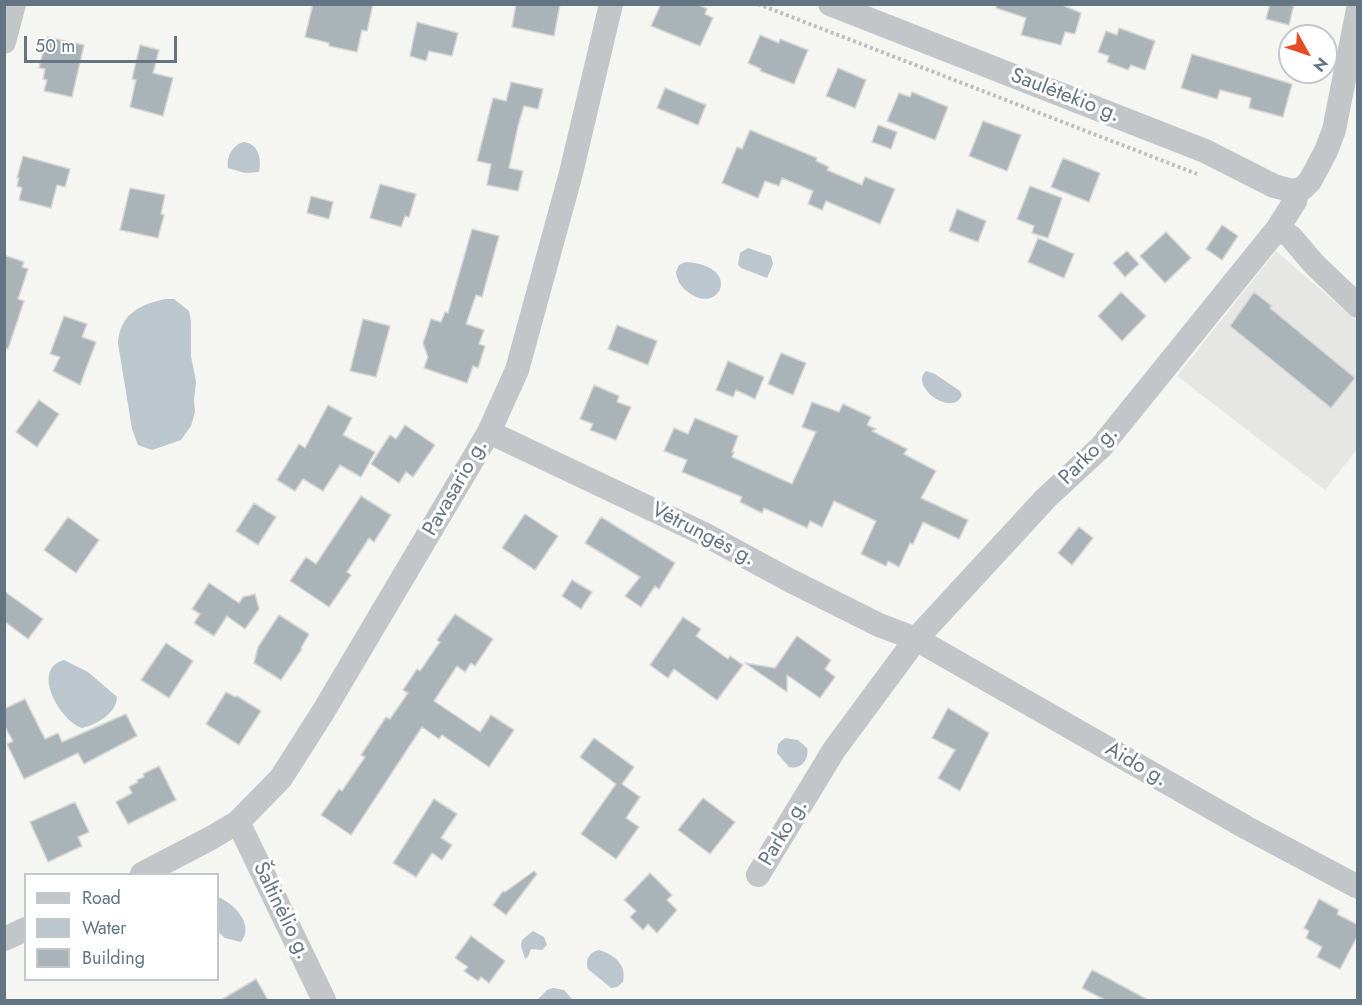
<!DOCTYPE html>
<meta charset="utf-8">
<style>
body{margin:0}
#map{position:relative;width:1362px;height:1005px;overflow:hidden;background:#f5f5f1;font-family:Jost,sans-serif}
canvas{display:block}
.frame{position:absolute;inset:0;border:6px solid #637583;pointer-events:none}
.legend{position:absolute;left:24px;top:873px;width:195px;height:108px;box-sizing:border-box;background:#fff;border:2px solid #c1c8cd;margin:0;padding:8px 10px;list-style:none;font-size:18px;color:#637583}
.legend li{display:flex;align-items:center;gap:12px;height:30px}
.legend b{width:30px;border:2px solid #c1c8cd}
.north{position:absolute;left:1278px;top:24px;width:60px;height:60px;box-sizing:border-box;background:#fff;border:2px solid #c1c8cd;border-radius:50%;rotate:130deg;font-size:16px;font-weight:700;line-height:24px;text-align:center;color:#637583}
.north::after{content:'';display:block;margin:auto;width:21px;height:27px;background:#e54c21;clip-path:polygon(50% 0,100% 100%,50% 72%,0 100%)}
.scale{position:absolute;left:24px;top:36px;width:153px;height:27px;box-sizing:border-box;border:3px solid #637583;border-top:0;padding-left:8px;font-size:18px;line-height:21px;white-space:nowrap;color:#637583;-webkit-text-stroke:4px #fff;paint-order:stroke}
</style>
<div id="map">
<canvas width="1362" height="1005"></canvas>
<div class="frame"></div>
<ul class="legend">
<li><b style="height:8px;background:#c2c6c9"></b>Road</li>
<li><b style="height:16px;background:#bbc7cc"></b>Water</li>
<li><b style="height:16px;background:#aab3b8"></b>Building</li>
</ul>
<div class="north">N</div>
<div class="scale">50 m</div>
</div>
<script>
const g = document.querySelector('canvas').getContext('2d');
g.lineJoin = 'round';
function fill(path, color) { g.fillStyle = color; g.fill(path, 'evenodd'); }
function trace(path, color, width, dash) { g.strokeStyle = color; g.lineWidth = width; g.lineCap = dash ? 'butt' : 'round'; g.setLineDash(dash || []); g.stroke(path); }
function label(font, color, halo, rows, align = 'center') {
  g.font = font + ' Jost,sans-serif'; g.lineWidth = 6; g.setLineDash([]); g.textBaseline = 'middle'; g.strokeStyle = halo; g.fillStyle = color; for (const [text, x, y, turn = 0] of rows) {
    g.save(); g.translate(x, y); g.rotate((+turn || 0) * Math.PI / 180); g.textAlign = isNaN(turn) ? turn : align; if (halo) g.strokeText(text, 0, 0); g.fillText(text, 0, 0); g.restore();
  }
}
fill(new Path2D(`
 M1276,251l81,70v128l-32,41 -148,-114z`), '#e6e6e5');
fill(new Path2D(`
 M243,142c15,1 19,16 16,30l-14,1 -17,-5c-2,-11 4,-22 15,-26z
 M748,248l23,8 2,8 -6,14 -26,-10 -3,-3 2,-12z
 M685,262c59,3 35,55 3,30 -7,-5 -11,-11 -12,-20l3,-7z
 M165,299h9l15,12 2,10v36l5,24 -2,19 1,12 -4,14 -10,14 -29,10 -14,-5 -6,-16 -14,-86c2,-29 21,-38 47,-44z
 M926,371l9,3 25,17 2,4c-9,23 -53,-8 -36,-24z
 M64,660l24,12 29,25c0,16 -21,28 -35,31 -22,-7 -52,-59 -18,-68z
 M785,738l13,2 9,8c3,12 -7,22 -18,19l-12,-14 1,-9z
 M218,897c16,6 37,28 23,45l-16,-4 -7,-6z
 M533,931l11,6 3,8 -5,5 -11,-1 -3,8 -3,2 -4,-13 1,-6z
 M599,950c16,5 28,15 24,32l-6,5 -6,1 -23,-19c-3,-9 1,-17 11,-19z
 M553,988l11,2 9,10h-36l10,-10z`), '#bbc7cc');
const building = new Path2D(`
 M313,4h60l-6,27 -5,-1 -5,22 -28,-6v-3l-24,-6z
 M516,4h44l-6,32 -42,-9z
 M661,4h36l10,5 -2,5 8,4 -13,28 -49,-20z
 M996,4h64l21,9 -6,21 -10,-2 -4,13 -40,-10 5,-17 -30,-10z
 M1270,4h24l-5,21 -23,-6z
 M417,22l41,11 -6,23 -23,-5 -3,10 -16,-5z
 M1119,28l36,13 -10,29 -14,-5 -3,5 -21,-8 2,-6 -11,-4 8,-21 11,4z
 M760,35l19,8 1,-4 28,11 -14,34 -34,-13 1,-2 -13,-6z
 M47,37l37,8 -12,52 -28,-6 3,-11 -4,-1 2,-10 -6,-1z
 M140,45l19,5 -6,23 20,5 -10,38 -33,-9 6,-27 -4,-1z
 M1192,54l100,30 -9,33 -34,-9 2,-10 -31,-8 -3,9 -36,-11z
 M838,68l28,12 -11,28 -29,-12z
 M511,82l32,7 -5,20 -14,-3 -6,20 -9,42 14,3 -5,20 -31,-6 4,-21 -14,-3 16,-63 13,3z
 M665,88l41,17 -8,20 -41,-17z
 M912,92l36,15 -13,33 -48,-19 12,-28 11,4z
 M983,121l38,14 -14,36 -38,-15z
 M878,125l19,7 -6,17 -19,-7z
 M750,130l67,28 -1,3 13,6 -2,3 35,15 3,-8 30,12 -15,35 -54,-23 -4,9 -14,-6 5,-13 -31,-13 -3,8 -14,-5 -7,17 -36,-15 15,-36 5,2z
 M23,156l47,13 -5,18 -8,-2 -6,23 -32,-8 3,-12 -5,-2 2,-8h-2z
 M1063,158l37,15 -11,29 -38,-15z
 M380,184l36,10 -7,23 -4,-1 -4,11 -31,-9z
 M1030,186l32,12 -14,40 -16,-5 2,-7 -17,-7z
 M130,188l35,7 -4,19 3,1 -6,23 -38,-8z
 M311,196l22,6 -4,17 -22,-6z
 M957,209l29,12 -8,21 -29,-11z
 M1222,225l16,11 -16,24 -16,-11z
 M472,229l27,7 -17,61 -6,-2 -10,29 18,6 -5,14 6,2 -7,22 -5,-2 -6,17 -43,-15 4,-11 -5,-14 8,-24 10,3 4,-10 3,1z
 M1166,232l25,26 -26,25 -25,-27z
 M1038,238l36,16 -10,24 -36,-16z
 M1127,251l12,13 -14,13 -12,-14z
 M4,255l20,7 -2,5 6,2 -10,30 6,2 -16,48 -4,-1z
 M1121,292l25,24 -24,25 -24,-25z
 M1254,292l18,14 -2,2 85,70 -24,30 -101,-82z
 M64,316l23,8 -5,13 14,5 -16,43 -27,-14 7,-14 -10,-3z
 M363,319l27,7 -14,51 -26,-6z
 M617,325l40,16 -9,24 -40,-16z
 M781,353l25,10 -13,32 -25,-11z
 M728,361l36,16 -9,22 -19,-9 -3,7 -17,-7z
 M594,385l25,11 -2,6 14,5 -15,33 -26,-10 3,-6 -13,-5z
 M39,400l20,14 -22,33 -21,-15z
 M812,402l27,10 4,-8 28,13 -4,8 9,4 -4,2 35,18 -3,5 32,17 -15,27 47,22 -9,19 -36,-17 -10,22 -3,-1 -11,24 -11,-6 -2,5 -25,-12 15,-33 -42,-20 -12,26 -12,-6 -3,7 -43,-20 -2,5 -22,-11 2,-5 -60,-25 5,-12 -23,-9 10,-23 14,6 7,-16 43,18 -6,16h2l-2,5 60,27 24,-52 -14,-5z
 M328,405l24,13 -9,17 32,17 -14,25 -21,-12 -17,26 -20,-12 -8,12 -18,-11 22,-36 6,4z
 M405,425l30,20 -22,32 -7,-5 -7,11 -28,-19 19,-29 6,4z
 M361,496l30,19 -17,27 -5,-4 -22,34 4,3 -22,32 -39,-26 16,-24 10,7z
 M254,503l22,14 -18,28 -22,-14z
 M525,514l33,22 -23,34 -33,-22z
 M68,517l31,23 -23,33 -32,-23z
 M601,517l74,46 -16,26 -4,-3 -14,21 -16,-11 15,-19 -55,-34z
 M1079,527l14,11 -21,27 -14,-12z
 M572,580l20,12 -11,17 -19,-13z
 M209,583l30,20 4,-6 12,-3 4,15 -14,20 -18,-13 -13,20 -20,-13 6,-9 -8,-5z
 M4,591l39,28 -15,20 -24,-18z
 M455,614l38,25 -18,27 -4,-3 -6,9 -8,-6 -23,35 46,31 11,-17 23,15 -25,37 -47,-32 -3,4 -17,-12 -71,108 -30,-20 18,-26 3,2 23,-34 -4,-2 25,-38 4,2 18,-26 -5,-3 14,-21 3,2 20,-29 -3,-2z
 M279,615l30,19 -8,14 1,1 -21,31 -27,-17 4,-16z
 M683,617l18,12 -5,7 32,23 2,-3 13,9 -26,35 -43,-31 -6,9 -18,-13z
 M797,636l34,24 -6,9 10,8 -15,21 -33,-23v17l-42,-29 30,5z
 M166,643l27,18 -24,37 -28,-18z
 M226,692l9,5 2,-1 24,15 -22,34 -33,-21z
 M25,699l20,40 13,-6 4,9 64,-28 11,22 -53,28 -6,-11 -54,26 -17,-35 6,-3 -9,-16v-16z
 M948,708l41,25 -29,58 -22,-13 17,-28 -23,-12z
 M594,738l40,29 -12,17 18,13 -14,21 13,9 -23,32 -35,-25 35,-50 -36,-27z
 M159,766l17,34 -48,24 -12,-22 16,-9 -3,-6 9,-5 -1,-2 7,-3 -1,-3z
 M703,798l32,24 -25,32 -32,-24z
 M434,799l23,15 -16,24 11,7 -10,15 -10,-7 -16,24 -23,-14z
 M75,802l14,30 -11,5 4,9 -34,16 -18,-40z
 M534,871l3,3 -31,41 -13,-10 10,-14 2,1z
 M650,873l22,22 -5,5 10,10 -20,23 -9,-9 -5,6 -13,-13 6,-6 -12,-11z
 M1319,899l20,11 -2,4 21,11v10l-18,34 -23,-12 5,-10 -16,-9 3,-7 -5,-3z
 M471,936l34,25 -16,22 -8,-6 -3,4 -14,-10 4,-4 -13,-9z
 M1092,970l21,11 35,19h-43l-23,-12z
 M256,979l12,21h-47z`);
fill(building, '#aab3b8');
trace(building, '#d6d6d4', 1.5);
trace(new Path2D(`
 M758,4l439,170`), '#bcbec0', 4, [3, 3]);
trace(new Path2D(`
 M830,4l375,147 69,35 19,5 10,-3 7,-7 16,-30 8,-21 24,-121
 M4,42l10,-38
 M1278,228l13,9 23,27 44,42
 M489,432l215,102 85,46 90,45 37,14 331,189 111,59
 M238,822l86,178
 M142,874l69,-36 27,-16 43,-44 42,-66 166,-280 28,-62 54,-197 40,-169
 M758,875l76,-125 82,-111 130,-141 55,-51 177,-219 17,-27 3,-11
 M4,939l22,-10`), '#c2c6c9', 24);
label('21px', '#637583', '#fff', [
 ["Saulėtekio g.",1065,96,21],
 ["Parko g.",1089,456,-45],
 ["Pavasario g.",456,488,-60],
 ["Vėtrungės g.",703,535,27],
 ["Aido g.",1136,765,30],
 ["Parko g.",784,833,-59],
 ["Šaltinėlio g.",281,911,64]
]);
</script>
